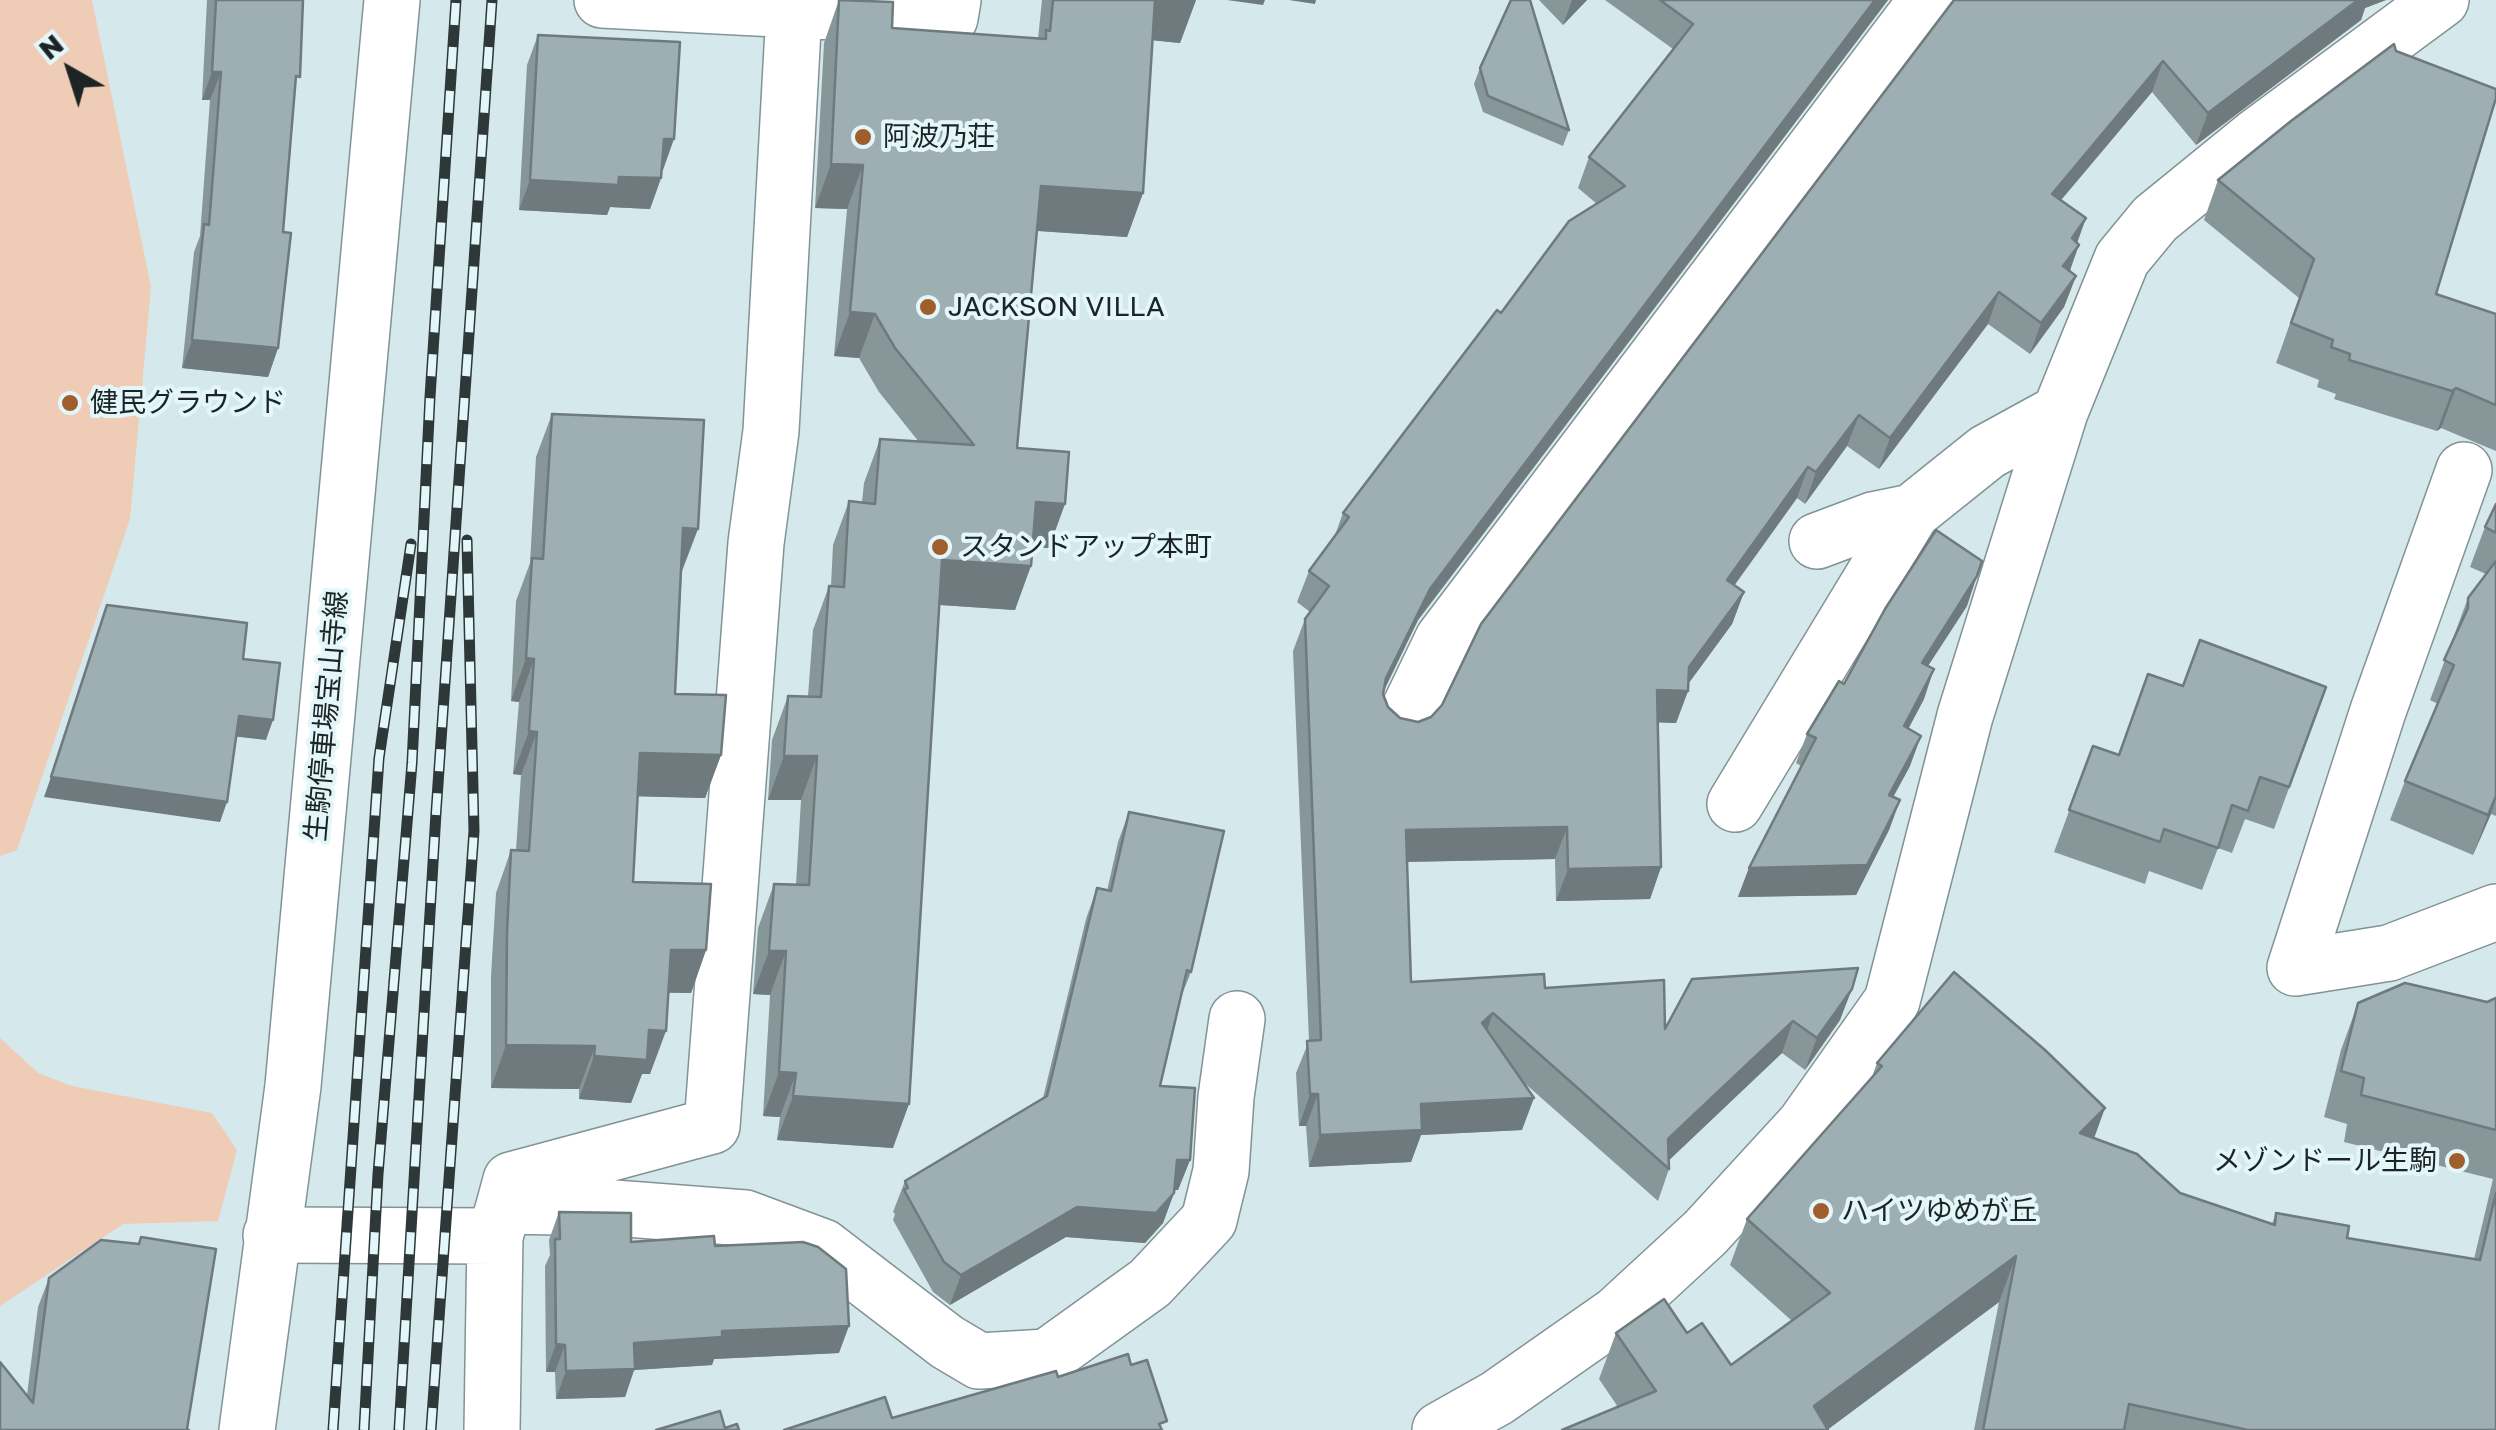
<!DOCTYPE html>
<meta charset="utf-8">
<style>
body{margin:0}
#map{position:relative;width:2496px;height:1430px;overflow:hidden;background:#d5e8ec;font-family:"Golos Text",sans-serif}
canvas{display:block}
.north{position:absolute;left:20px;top:20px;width:100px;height:100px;-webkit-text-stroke:8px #e3f6f9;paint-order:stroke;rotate:321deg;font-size:28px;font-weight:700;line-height:40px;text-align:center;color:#1d2425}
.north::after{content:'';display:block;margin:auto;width:35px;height:45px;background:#1d2425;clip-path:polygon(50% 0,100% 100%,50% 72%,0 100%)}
</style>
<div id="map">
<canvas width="2496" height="1430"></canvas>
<div class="north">N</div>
</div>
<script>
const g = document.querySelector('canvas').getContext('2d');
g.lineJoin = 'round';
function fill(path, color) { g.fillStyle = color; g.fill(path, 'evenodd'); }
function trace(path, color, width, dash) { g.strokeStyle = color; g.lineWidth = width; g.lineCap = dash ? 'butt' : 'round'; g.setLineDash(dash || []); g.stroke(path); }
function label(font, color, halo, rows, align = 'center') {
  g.font = font + ' "Golos Text","Noto Sans JP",sans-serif'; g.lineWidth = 8; g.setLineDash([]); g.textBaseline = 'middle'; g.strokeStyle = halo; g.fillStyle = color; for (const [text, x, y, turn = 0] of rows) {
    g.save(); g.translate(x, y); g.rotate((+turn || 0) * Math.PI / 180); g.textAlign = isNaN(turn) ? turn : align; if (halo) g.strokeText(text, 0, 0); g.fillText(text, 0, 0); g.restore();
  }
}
fill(new Path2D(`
 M0,0h92l59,287 -21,232 -113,331 -17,6z
 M0,1038l38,35 34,13 140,27 25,37 -19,71 -95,3 -123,82z`), '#efccb6');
const minor = new Path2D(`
 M602,0l348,18 3,-18
 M2464,470l-86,241 -83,257 94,-15 107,-41
 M1817,541l56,-21 39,-8 75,-60 73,-40 62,-153 33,-40 102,-83 184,-136
 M1403,722l40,-83 484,-639
 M1735,804l177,-292
 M504,1206l7,-26 201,-54 44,-583 15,-112 23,-420
 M271,1235l224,1
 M492,1430l3,-194 9,-30 110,2 131,10 78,29 124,95 32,19 68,-4 103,-74 59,-63 12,-49 5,-74 11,-78
 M1440,1430l57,-32 120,-84 88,-81 100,-109 87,-123 73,-285 95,-304`);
const secondary = new Path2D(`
 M247,1430l46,-344 99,-1086`);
trace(minor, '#819396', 58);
trace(secondary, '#819396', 58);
trace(minor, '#fff', 55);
trace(secondary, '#fff', 55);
const rail = new Path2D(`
 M333,1430l46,-672 32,-214
 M364,1430l14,-256 34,-411 18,-366 26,-397
 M399,1430l37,-617 56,-813
 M431,1430l43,-599 -7,-291`);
trace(rail, '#2f3839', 11);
trace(rail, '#e3f6f9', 8, [22]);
fill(new Path2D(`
 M207,0h96l-20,232 -5,116 -10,29 -86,-9 12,-116 6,-16 10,-136h-8z
 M839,0l53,28 146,11 4,-39h154l-16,43 -27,-3 -10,153 -16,44 -90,-6 -20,217 32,100 -17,-1 -17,63 -75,-5 -47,543 -116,-8 3,-23 -17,-1 7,-121 -17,-1 5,-66 16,-44 22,1 5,-85h-33l4,-60 16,-44h20l5,-66 16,-44h2l2,-41 16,-44 13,1 2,-19 16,-44 39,3 -40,-50 -20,-34 -25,-2 13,-147 -32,-1 9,-165z
 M1539,0h48l-24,25z
 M1605,0h283l-470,620 -34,70 -1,4 5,13 12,11 18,4 13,-5 11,-12 512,-705h432l-21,8 -4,12 -165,125 -44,-53 -91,108 16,43 -7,28 6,5 -12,31 -34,47 -42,-30 -109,145 -32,-23 -42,58 -8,-6 -63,88 10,6 -12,32 -44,60v7l-12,32 -18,-1 3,145 -11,32 -94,2 -1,-42 -148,3 4,120 134,6 120,41 27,-50 148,41 -35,50 -23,-17 -113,107v9l-11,32 -137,-121 1,50 -101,5 -10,27 -102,5 -3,-41h-7l-3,-53 13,-32 -16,-390 12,-32 5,-7 -13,-10 12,-31 26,-36 8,-22 158,-200 96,-109 -19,-16 11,-31 84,-108z
 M538,35l125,135h-1l-1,8 -11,31 -40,-2 -3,8 -88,-5 8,-145z
 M1480,68l89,62 -6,16 -80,-34 -9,-28z
 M2218,180l218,114 60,20v137l-55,-23 -4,3 -103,-32 2,-5 -19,-7 2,-7 -43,-17 23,-65 -95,-78z
 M552,414l130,157 -7,123 46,61 -16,43 -67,-2 -5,86 73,68 -15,43h-23l-18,81h-8l-11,29 -52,-4v-10l-88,-1v-112l5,-83 15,-43h5l5,-75 -8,-1 6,-72 -8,-1 5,-100 14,-38 6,-106z
 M2496,504v312l-5,-2 -18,41 -83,-35 15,-39 33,-77 -8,-4 38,-102 18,-24 -16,-7 15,-40z
 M1967,606l-39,60 -4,33 -16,30 2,37 -17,31 7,3 -11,30 -33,65 -118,2 11,-29 52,-102 -5,-3 11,-29 37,-50z
 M2183,686l143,1 -52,142 -29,-10 -13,34 -14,-5 -16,42 -53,-19 -4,13 -91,-32 39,-106 26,9z
 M1129,812l62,160 -12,30 -19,84 30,74 -12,30h-3l-12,33 -18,20 -79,-6 -116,68 -17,-13 -40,-72 2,-6 -2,-2 12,-31 138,-83 43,-179 11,-31 10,3 11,-49z
 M2496,998v432h-522l25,-128 -172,128 -209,-23 -19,-28 17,-46h71l44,32 61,-44 -62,-56 17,-46 125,-142 5,-14 217,76 86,54 92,31 4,-11 71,25 127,21 19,-80 -149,-37 3,-18 -23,-7 17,-67 17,-47 129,-1z
 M559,1212l72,30 84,4 124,107 -125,6 -2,6 -78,5 -9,27 -69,2 -1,-27h-9l-1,-106 5,-11 -1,-15z
 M141,1237l75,12 -216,181 27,-35 11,-88 11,-29 89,-34z`), '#879699');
fill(new Path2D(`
 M1153,0h43l-16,43 -41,-4z
 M1227,0h38l-2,5z
 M1289,0h27l-1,4z
 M1572,0h15l-24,25z
 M1875,0h13l-470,620 -43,89 11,-31 44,-89z
 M2358,0h28l-21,8 -4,12 -165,125 12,-32z
 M2163,61l-11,31 -112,133 12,-31z
 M212,72h9l-11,28h-8z
 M664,139h10l-11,31 -10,-1z
 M831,164l32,1 -16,44 -32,-1z
 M619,177l42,1 -11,31 -40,-2 -3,8 -88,-5 11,-30z
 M1041,186l102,7 -16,44 -102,-7z
 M2086,218l-11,31 -3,-11z
 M2079,245l-11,31 -5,-10z
 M2076,276l-12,31 -34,47 11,-31z
 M1999,292l-11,32 -109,145 11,-31z
 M850,312l25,2 -16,44 -25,-2z
 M192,340l86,8 -10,29 -86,-9z
 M2456,388l-15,40 -4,3 15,-40z
 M1859,415l-12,31 -42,58 11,-32z
 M1808,467l-11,31 -82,114 12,-32z
 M1036,502l29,2 -16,44 -29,-2z
 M683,528l15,1 -16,42h-14z
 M942,560l89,6 -16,44 -89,-6z
 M1977,576l-10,30 -56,86 11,-29z
 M1744,592l-12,32 -49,67h5l-12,32 -31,-1 12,-32 32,-23z
 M526,658l8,1 -15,43 -8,-1z
 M1934,669l-10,30 -30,57 10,-30z
 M239,716l34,4 -7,20 -35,-4z
 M529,731l8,1 -16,43 -8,-1z
 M1921,736l-11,30 -32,59 11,-30z
 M640,753l81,2 -16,43 -81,-2z
 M784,756h33l-16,44h-33z
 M51,777l176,25 -7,20 -176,-25z
 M2496,796l-5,18 -18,41 15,-40z
 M1900,800l-11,30 -33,65 -118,2 11,-29z
 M1567,827l-12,32 -160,3 11,-32z
 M1661,867l-11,32 -94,2 12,-32z
 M671,950h35l-15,43 -36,-1z
 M769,951h17l-16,44 -17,-1z
 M1852,989l-12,31 -35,50 12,-32z
 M1493,1013l-11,32v-22z
 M1793,1021l-11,32 -118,112 4,-26z
 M649,1030l17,1 -16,43h-8l-11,29 -52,-4 15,-43z
 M506,1045l89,1 -16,43 -88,-1z
 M779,1072l17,1 -16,44 -17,-1z
 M1310,1094h8l-12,32h-7z
 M793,1096l116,8 -16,44 -116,-8z
 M1534,1098l-12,32 -101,5 -10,27 -102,5 11,-32 101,-31z
 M2105,1108l-17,47 -8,-22z
 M1177,1160h13l-12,30h-12z
 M1174,1193l-11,30 -18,20 -79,-6 -116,68 11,-30 116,-68z
 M2016,1256l-17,46 -172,128 -13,-24z
 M849,1326l-10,27 -125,6 -2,6 -78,5 -9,27 -69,2 10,-28 68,-28 88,-12z
 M556,1344l9,1 -10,27h-9z`), '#6e7a7d');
const building = new Path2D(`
 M216,0h87l-3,77 -4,-1 -13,156 8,1 -13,115 -86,-8 12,-116 5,1 12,-153h-9z
 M839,0l54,2 -1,26 154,11v-9l4,1 3,-31h102l-12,193 -102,-7 -24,262 52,4 -4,52 -29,-2 -5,64 -89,-6 -33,544 -116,-8 3,-23 -17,-1 7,-121h-17l5,-67 35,1 8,-129h-33l4,-60 33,1 8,-111 15,1 5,-86 26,3 5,-65 94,6 -79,-97 -20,-34 -25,-2 13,-147 -32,-1z
 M1511,0h19l39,130 -81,-34 -8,-28z
 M1660,0h215l-445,589 -44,89 -3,16 5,13 12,11 18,4 13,-5 11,-12 39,-81 473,-624h404l-150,113 -45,-52 -111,133 34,24 -14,20 7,7 -16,21 13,10 -35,47 -42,-31 -109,146 -31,-23 -43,57 -8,-5 -81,113 17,12 -55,75 -1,24 -31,-1 4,177 -93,2 -1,-42 -161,3 5,152 133,-8 1,14 119,-8 1,49 27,-50 166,-11 -6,21 -35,49 -24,-17 -125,118 1,30 -176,-156 -11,10 52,75 -113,6 1,26 -102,5 -2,-41h-8l-3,-53 14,-1 -16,-421 24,-33 -20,-15 40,-54 -6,-4 154,-203 4,3 68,-92 56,-35 -36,-29 104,-133z
 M538,35l142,7 -6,97h-10l-3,39 -42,-1 -1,8 -88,-5z
 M2394,44l2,7 100,38v9l-60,196 60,20v91l-40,-17 -4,3 -103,-31 1,-6 -19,-7 2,-7 -42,-17 23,-64 -96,-79 73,-59z
 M552,414l152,6 -6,109 -15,-1 -8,166 51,1 -5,60 -81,-2 -7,129 78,2 -5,66h-35l-5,81 -17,-1 -2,30 -53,-4 1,-10 -89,-1 1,-112 4,-83 18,1 8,-119 -8,-1 5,-72 -8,-1 6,-100 11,1z
 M2496,504v29l-11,-6z
 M1936,530l46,31 -5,15 -55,87 12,6 -30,57 17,10 -32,59 11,5 -33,65 -118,3 67,-130 -9,-4 32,-53 5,3 41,-75z
 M2496,561v235l-8,19 -83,-34 49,-116 -10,-5 24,-52v-10z
 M107,605l140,18 -4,36 37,4 -7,57 -34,-4 -12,86 -176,-25z
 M2200,640l126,47 -37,100 -29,-10 -12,34 -16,-6 -14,43 -54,-19 -4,13 -91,-32 24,-64 26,9 29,-81 35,12z
 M1129,812l95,19 -33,141 -4,-2 -27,116 35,2 -5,72h-13l-3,33 -18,20 -79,-6 -116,68 -17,-13 -40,-72 4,-2 -3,-7 142,-85 50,-208 14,3z
 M1954,972l91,78 60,58 -25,25 57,21 43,39 95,32 1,-12 73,13 -2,12 133,22 16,-67v237h-248l-119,-26 -5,26h-141l33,-174 -202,150 14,24h-266l94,-39 -40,-58 48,-34 23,34 15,-10 29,42 99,-72 -83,-74 135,-153 -5,-3z
 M2405,983l82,19 9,-4v132l-135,-35 3,-17 -23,-7 17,-68z
 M559,1212l72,1v29l83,-6 1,10 88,-4 15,5 28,22 3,57 -127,5v6l-88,6 1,26 -69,2 -1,-26 -9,-1 -1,-105h5z
 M141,1237l75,12 -29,180 2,1h-189v-68l33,41 16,-125 52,-38 38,4z
 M1128,1354l3,11 16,-5 20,61 -8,3 3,6h-378l101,-33 7,21 164,-47 2,6z
 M720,1411l5,17 12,-4 2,6h-83z`);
fill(building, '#9dafb2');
trace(building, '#6e7a7d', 2.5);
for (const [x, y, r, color] of [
 [863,137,10,"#a15e2d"],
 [928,307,10,"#a15e2d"],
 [70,403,10,"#a15e2d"],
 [940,547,10,"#a15e2d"],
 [2457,1161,10,"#a15e2d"],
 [1821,1211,10,"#a15e2d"]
]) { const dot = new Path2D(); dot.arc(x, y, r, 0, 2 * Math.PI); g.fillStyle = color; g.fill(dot); trace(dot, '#e3f6f9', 4); }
label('28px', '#1d2425', '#e3f6f9', [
 ["阿波乃荘",883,137],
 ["JACKSON VILLA",948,307],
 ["健民グラウンド",90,403],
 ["スタンドアップ本町",960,547],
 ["メゾンドール生駒",2437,1161,"right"],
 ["ハイツゆめが丘",1841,1211]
], 'left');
label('28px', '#1d2425', '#e3f6f9', [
 ["生駒停車場宝山寺線",327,716,-85]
]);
</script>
